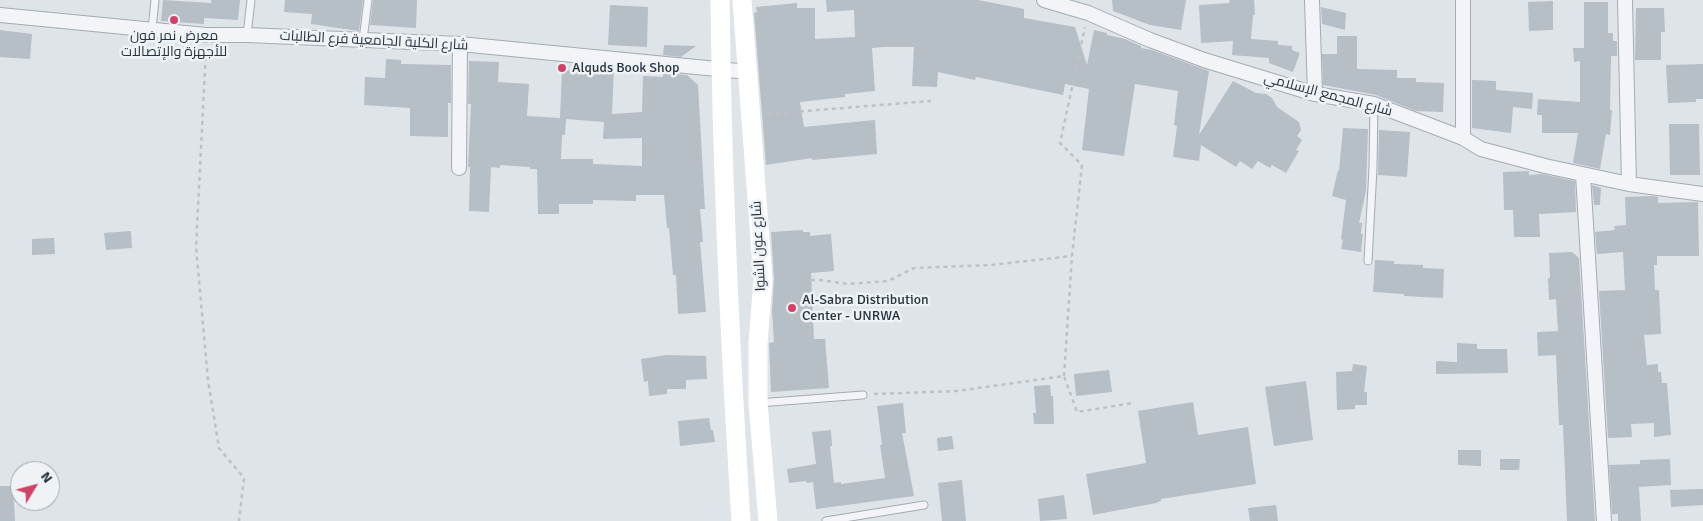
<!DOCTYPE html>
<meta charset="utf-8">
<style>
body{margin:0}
#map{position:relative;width:1703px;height:521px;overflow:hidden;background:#dfe4e9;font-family:Signika,sans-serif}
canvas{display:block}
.north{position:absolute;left:10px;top:461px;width:50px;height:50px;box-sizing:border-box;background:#eff3f6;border:1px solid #9fa6ad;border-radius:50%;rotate:53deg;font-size:14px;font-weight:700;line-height:20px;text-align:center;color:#283340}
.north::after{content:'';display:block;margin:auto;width:18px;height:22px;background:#d04268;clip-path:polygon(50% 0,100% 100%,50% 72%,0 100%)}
</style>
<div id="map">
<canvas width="1703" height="521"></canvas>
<div class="north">N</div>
</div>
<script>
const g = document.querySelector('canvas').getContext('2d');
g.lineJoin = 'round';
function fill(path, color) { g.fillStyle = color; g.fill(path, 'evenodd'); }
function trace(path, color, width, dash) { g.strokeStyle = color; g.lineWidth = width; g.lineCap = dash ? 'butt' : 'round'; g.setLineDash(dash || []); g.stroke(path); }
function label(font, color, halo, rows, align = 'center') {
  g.font = font + ' Signika,Cairo,sans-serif'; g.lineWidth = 5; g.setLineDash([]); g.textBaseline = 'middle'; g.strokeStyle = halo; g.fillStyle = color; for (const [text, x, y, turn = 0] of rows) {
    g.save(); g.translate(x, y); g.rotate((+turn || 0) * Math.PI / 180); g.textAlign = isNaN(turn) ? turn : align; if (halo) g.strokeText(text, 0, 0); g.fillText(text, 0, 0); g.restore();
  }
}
fill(new Path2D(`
 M163,0l48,3v-3h29l-2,20 -34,-2v6l-43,-3z
 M285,0h78l-4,31 -48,-7 1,-10 -28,-2z
 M373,0h44l-1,28 -46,-3z
 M826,0h152l46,9v9l51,9 12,38 7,-35 13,3v2l18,4 16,7v2l11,2 57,21 -10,64 34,-54 23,12 10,1 6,4 5,9 22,15 2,8 -4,6 5,4 -6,10 3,1 -13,22 -14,-8 -2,3 -12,-7 -6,8 -12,-8 -4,6 -35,-22 -2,16 -26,-4 4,-31 -3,-1 4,-34 -43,-7 -11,72 -42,-6 7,-61 -24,-5 -2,11 -87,-18 -1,3 -37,-8 -1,15 -25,-1 2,-39h-30l-12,1 3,43 -30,3v3l-45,5 4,25 71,-7 2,34 -65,6v-2l-46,7 -12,-152 3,-1 -1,-5 41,-4v5h18v31l40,-2 -1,-27 -27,2z
 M1112,0h74l-5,30 -31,-5 -37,-14z
 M1229,0h25l1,15h-2l-2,24 27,2v4l14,1v4l8,3 -7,19 -24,-9v-5l-37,-3 1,-14 -32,2 -2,-38 31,-2z
 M1553,1v29l-24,1 -1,-29z
 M1584,2h24v31h5v8h4v15h-6l-1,54h2l-2,25 -4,-1 -6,35 -27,-6 5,-30h-36v-18h-5l1,-16 42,3v-41l-6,1 -1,-14h11z
 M610,5l38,2 -1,40 -39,-2z
 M1321,7l25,6 -1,17 -23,-6z
 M1636,8h28l1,24h-4v28h-26z
 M0,30l32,4 -2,25 -30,-2z
 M1337,36h20v33l40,1v8h19v4l28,1 -1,29 -27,-1 -40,-16 -53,-10 -1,-31h15z
 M664,45l32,1 -15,11 -18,-2z
 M386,59l15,1v4l50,1v38h-3v34l-38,-1v-28l-46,-3 1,-28 20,1z
 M469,61l30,1 -1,20 31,2 -2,32 33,2 2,-48 30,1v-4l22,1 -2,46 30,-2 1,-36 20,1v-4l24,2 11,10 7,124h-5l3,33h-3l6,70 -28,2 -2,-39h-3l-4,-47h-2l-3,-33h-28v6l-43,-1v4h-34v10h-21l-1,-45h-7v-2l-30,-2v3l-9,-1 -2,45 -20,-1 1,-44h-2l3,-63h-3zM566,119l38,3 -1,17 39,-1v28l-49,-2v-5h-32l1,-24h3z
 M1703,64v35h-7v3l-28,1 -2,-38z
 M1472,80l24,1v9l37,3 -1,16 -19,-2 -2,26 -39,-5z
 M1669,124h30l1,51h-30z
 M1343,128l25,1 -2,62 -7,32h3l-1,11h2l-2,18 -20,-3 2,-9 -2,-1 5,-39 -14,-4 6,-26 1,1z
 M1379,130l31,2 -3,45 -29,-2z
 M1529,171v4l13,-1 33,7 1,31 -37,2 1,23h-26l-1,-27h-9l-1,-38z
 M1592,185l9,3 -1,17h-6z
 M1653,196l5,1v6l40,-1 1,54h-42v9h-3l1,25h4l2,44 -17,1 3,30 11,-1v8h3l1,11h5l4,52 -17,2v-14l-23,1 1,13 -24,1 -9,-147 26,-1 -2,-38 -26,2 -2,-22 20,-2 -1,-4 12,-1 -1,-28z
 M803,230v2h7v4l21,-2 3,37 -23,2 3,66h11l4,49 -58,4 -2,-49 5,-1 -2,-31 2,-32 -3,-47z
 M131,231l1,17 -26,2 -2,-17z
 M54,238l1,16 -23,1v-16z
 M1572,252l7,6 16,263h-28l-4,-96h-4l-3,-70 -18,1 -1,-24 21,-1 -2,-32 -7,1 -1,-22h2l-1,-25z
 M1375,260l19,1v3l29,1v3l21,1 -1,29 -39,-2v-2l-31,-2z
 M1457,343l20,1v5h30l1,24 -72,1v-13l21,1z
 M667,355l39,1 1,23 -21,1v9h-19v5l-18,2 -1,-15 -4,1 -3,-23z
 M1353,364l14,2 -3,26h3v13h-12v4l-18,1 -1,-38 16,-1z
 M1109,370l3,22 -36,4 -2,-22z
 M1306,381l7,59 -39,6 -9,-59z
 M1050,385l1,11h2l1,28h-20l-1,-11h3l-2,-27z
 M1193,402l5,33 50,-8 8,57 -95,15v2l-5,2 -63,12 -7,-41 60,-11 -8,-52z
 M903,403l3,30h-4l12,63 -98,13 -3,-27 -6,1 -1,-2 -17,2 -2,-14 29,-5 -4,-32 19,-2 1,16h-2l4,37 7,-1v2l44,-6 -5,-33h2l-5,-39z
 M709,418l2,12h2l2,12 -35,4 -2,-25z
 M952,436l2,13 -16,2 -1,-13z
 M1458,450h23v16l-23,-1z
 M1500,459h20l-1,11h-19z
 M1670,459l1,26 -32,2 2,34h-23v-7h-6l-3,-49 31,-1v-4z
 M962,480l4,41h-24l-4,-38z
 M0,486h13l2,35h-15z
 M1703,489v16l-32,2 -1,-17z
 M1064,495l3,24 -27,2 -2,-22z
 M1276,505l2,16h-28l-2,-13z`), '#b6bec6');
const service = new Path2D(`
 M152,29l3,-29
 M247,35l4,-35
 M363,40l5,-40
 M1368,261l5,-93 1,-64
 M758,403l105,-8
 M826,521l98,-16`);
const minor = new Path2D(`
 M1044,0l44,13 62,27 54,20 111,34 59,10 89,34 18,11 64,17 84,18 74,10
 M1312,0l3,94
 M1625,0l4,184
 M0,15l206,20h41l213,9 288,28
 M1463,138v-138
 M459,168l1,-124
 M1583,175l21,346`);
trace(service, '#a4abb3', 9);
trace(minor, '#a4abb3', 16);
trace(new Path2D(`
 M206,49l-10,198 12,133 11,68 25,30 -5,43
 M768,114l163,-13
 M779,280h41l28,4 40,-3 26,-13 77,-3 81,-9
 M1064,376l8,-120 10,-91 -22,-22 25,-116
 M874,394l83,-3 107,-15 13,36 56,-9`), '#bdc2c7', 2.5, [4, 4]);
trace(service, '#f2f4f7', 7);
trace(minor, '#f2f4f7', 14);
trace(new Path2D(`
 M720,0c2,174 10,348 21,521
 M742,0l21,280 -5,63v60l10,118`), '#fff', 19);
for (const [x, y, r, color] of [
 [174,20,5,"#d04268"],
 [562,68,5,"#d04268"],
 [792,308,5,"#d04268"]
]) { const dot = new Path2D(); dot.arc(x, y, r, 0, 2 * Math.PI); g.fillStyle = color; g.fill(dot); trace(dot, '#eff3f6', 2); }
label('14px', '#283340', '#eff3f6', [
 ["معرض نمر فون",174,36,"center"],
 ["للأجهزة والإتصالات",174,52,"center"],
 ["Alquds Book Shop",572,68],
 ["Al-Sabra Distribution",802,300],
 ["Center - UNRWA",802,316]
], 'left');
label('14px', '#283340', '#eff3f6', [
 ["شارع الكلية الجامعية فرع الطالبات",374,41,3],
 ["شارع المجمع الإسلامي",1328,95,15],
 ["شارع عون الشوا",759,246,-93]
]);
</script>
